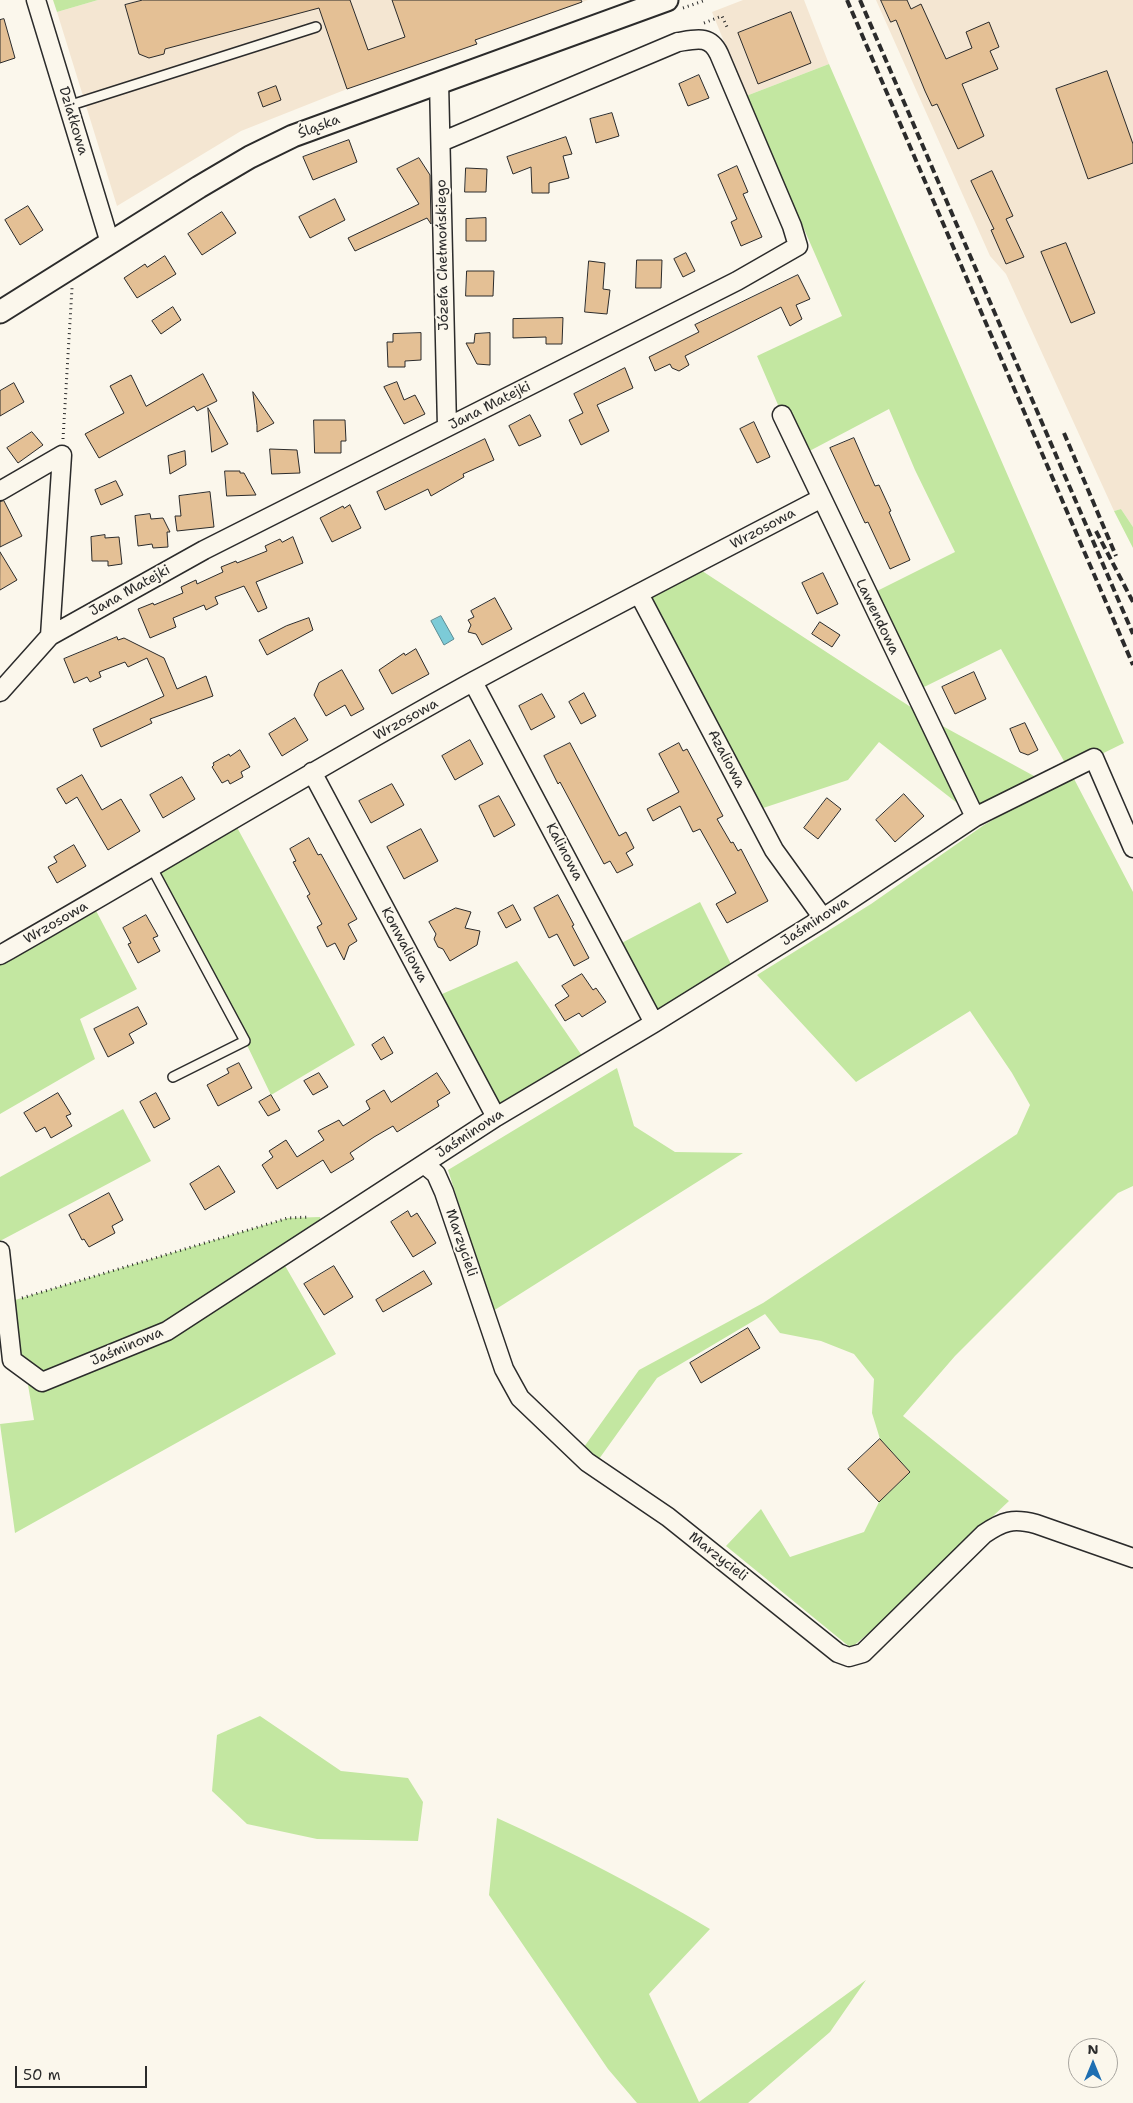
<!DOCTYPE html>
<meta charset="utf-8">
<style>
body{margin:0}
#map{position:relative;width:1133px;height:2103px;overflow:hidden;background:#fbf7ec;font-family:"Shantell Sans",sans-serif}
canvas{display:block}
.north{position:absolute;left:1068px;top:2038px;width:50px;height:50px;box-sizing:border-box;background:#fbf7ec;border:1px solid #a8a59f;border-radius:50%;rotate:0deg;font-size:14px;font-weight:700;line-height:20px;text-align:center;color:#2b2b2b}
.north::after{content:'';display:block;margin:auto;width:18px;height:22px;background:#1f6fb2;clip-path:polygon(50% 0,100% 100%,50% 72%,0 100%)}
.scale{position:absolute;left:15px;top:2066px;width:132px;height:22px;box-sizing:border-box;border:2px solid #2b2b2b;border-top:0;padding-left:6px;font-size:15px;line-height:18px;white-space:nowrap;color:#2b2b2b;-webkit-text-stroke:4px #fbf7ec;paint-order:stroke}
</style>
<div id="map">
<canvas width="1133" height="2103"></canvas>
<div class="north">N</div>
<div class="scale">50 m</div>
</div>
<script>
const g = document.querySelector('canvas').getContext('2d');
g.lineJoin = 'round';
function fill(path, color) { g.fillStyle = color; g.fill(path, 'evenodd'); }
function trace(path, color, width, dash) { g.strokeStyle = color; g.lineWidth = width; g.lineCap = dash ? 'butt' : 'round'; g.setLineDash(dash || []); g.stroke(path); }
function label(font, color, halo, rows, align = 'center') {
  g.font = font + ' "Shantell Sans",sans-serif'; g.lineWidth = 4; g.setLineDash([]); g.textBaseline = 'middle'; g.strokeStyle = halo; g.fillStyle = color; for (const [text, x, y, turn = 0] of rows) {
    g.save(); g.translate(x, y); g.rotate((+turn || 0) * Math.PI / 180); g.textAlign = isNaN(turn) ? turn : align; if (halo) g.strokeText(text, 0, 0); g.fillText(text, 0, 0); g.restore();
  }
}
fill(new Path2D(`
 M98,0h490l-110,39 -3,1 2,4 -130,45 -106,42 -124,75 -60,-194z
 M743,0h61l25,64 -83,32 -34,-84z
 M876,0h257v527l-12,-18 -7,2 -108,-237 -16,-18z`), '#f4e6d2');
fill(new Path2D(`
 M53,0h45l-41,12z
 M829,64l295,679 -55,27 -68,-121 -87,43 -47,-96 88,-44 -40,-82 -26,-61 -89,47 -43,-100 85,-40 -96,-220z
 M1121,509l12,18v21l-19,-37z
 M693,565l233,152 119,65 -70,35 -96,-75 -31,38 -94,31 -115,-217z
 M1072,775l61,117v294l-15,7 -163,163 -52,60 106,85 -131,124 -27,23 -125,-102 35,-37 29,48 74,-25 15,-30 31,-30 -30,-33 -8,-26 2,-34 -20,-25 -33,-13 -41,-8 -15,-19 -108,64 -58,81 -15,-12 55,-77 124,-67 254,-169 13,-29 -18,-32 -42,-62 -114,71 -99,-107 114,-71 113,-79z
 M233,820l122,225 -84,50 -26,-54 -93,-173z
 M700,902l35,70 -81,51 -40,-76z
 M92,903l45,86 -57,30 15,40 -95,55v-159z
 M517,961l70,102 -91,54 -63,-119z
 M617,1068l17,58 41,26 68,1 -250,158 -45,-141z
 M123,1109l28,52 -151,80v-64z
 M320,1217l2,13 -42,27 56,97 -321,179 -15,-109 34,-4 -6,-35 13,-3 -29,-22 -7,-57 283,-85z
 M260,1716l81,55 67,7 15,24 -5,39 -101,-2 -70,-15 -35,-33 5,-56z
 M497,1818c73,33 144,70 213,111l-61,65 50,108 167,-122 -36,52 -82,71h-111l-29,-34 -119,-174z`), '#c3e7a1');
const water = new Path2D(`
 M441,616l13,23 -10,6 -13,-24z`);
fill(water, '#7ccbd7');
trace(water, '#5c8b92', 1);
const building = new Path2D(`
 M143,0h207l18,50 37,-13 -13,-37h189l1,2 -107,38 2,4 -130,45 -28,-81 -154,41 -1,5 -15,4 -10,-4 -14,-49z
 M881,0h26l4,9 10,-5 25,55 26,-11 -6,-16 23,-10 10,25 -9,4 8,18 -36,15 22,52 -26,13 -21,-45 -5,2 -7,-15 -29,-71 -5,2z
 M791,12l20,51 -53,21 -20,-51z
 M4,19l11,39 -15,5v-43z
 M1107,71l26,73v19l-45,16 -32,-90z
 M699,75l10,23 -21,8 -9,-22z
 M276,86l5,14 -18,7 -5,-14z
 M612,113l7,23 -23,7 -6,-24z
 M566,137l6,17 -9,2 6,22 -20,5v10h-17l-1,-26 -18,7 -6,-17z
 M349,140l8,22 -44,18 -10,-23z
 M419,158l11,17 1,49 -4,-6 -72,33 -7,-13 71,-34 -22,-35z
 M737,166l11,26 -5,2 19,43 -21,9 -10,-24 6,-3 -19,-44z
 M466,168l21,1 -1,23h-21z
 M992,171l21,45 -7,3 18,38 -18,7 -15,-34 3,-1 -23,-48z
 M335,199l10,21 -35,18 -11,-21z
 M28,206l15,24 -23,15 -15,-25z
 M222,212l14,21 -34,22 -14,-21z
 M486,218v23h-20v-22z
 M1066,243l29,70 -24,10 -30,-71z
 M686,253l9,18 -12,6 -9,-18z
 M165,256l11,18 -39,24 -13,-20 21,-14 2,3z
 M637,260h25l-1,28h-25z
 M589,261l16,2 -2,26 7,1 -3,24 -22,-2z
 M467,271h27l-1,25h-27z
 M798,275l12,24 -14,6 6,14 -12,7 -9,-19 -96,49 4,9 -10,6 -7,-3 -2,-4 -15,7 -6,-14 50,-25 -4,-7z
 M173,307l8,13 -20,14 -9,-13z
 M563,318l-1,26h-16v-7l-33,1v-19z
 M421,333v27l-16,1v6h-17l-1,-25h6v-8z
 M490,333v32l-13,-1 -11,-21h8l1,-9z
 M625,368l8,20 -36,17 12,26 -28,14 -12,-25 14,-7 -9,-19z
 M203,374l14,27 -20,10 -3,-5 -95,52 -14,-24 39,-21 -14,-27 21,-11 15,31z
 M397,382l7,18 11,-5 10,19 -21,10 -20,-37z
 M14,383l10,19 -24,14v-25z
 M253,392l21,31 -17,9v-6z
 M208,408l20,36 -16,8z
 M530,415l11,21 -22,10 -10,-20z
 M314,420h31l1,21h-5v12h-26z
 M754,422l16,35 -13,6 -17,-34z
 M32,432l11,13 -25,18 -11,-15z
 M854,438l21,48 4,-1 12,26 -2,1 21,48 -20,9 -22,-47 -3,1 -35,-75z
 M485,439l9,21 -31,14 1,3 -33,19 -3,-7 -43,21 -8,-18z
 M270,449l27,1 3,23 -28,1z
 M185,451l1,14 -16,9 -2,-18z
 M225,471h15v2h4l12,22 -29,1z
 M116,481l7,14 -22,10 -6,-15z
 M210,492l4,35 -37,4 -2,-15h6l-2,-20z
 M4,501l18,35 -22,11v-45z
 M350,505l11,23 -29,14 -12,-24 23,-12 1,2z
 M150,514l1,5 12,-1 7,14h-3l1,15 -15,1 -1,-4 -14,2 -3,-30z
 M105,535v3l14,-1 3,27 -14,2v-5h-16l-1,-24z
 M293,537l10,26 -47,19 11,26 -9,4 -14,-26 -29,11 3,7 -12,6 -2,-5 -31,13 3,9 -26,11 -12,-29 15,-6 1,2 29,-12 -2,-6 15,-7 1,4 26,-12 -2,-5 15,-6 1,2 30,-12 -2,-5 15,-7 2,3z
 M0,552l17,28 -17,10z
 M823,573l15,31 -21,10 -15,-31z
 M495,598l17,31 -30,16 -6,-11 -8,-2 3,-7 -3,-5 6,-3 -3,-6z
 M309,618l4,12 -46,25 -8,-15 27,-14z
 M820,622l20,13 -8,12 -20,-13z
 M117,637l1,3 6,-2 40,20 13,31 29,-13 7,20 -63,23 2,4 -51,24 -8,-18 71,-33 -17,-38 -19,9 -3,-5 -26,10 2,5 -11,5 -3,-5 -13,6 -10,-24z
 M416,649l13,25 -37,20 -13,-24 25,-17 1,2z
 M342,670l22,39 -13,7 -6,-11 -19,11 -12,-21 5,-12z
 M974,672l12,27 -31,15 -13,-27z
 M584,693l12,23 -15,8 -12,-22z
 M542,694l13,23 -24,13 -12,-24z
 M295,718l13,22 -26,16 -13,-22z
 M1025,723l13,27 -10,5 -8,-3 -10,-23z
 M470,740l13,24 -28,16 -13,-24z
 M570,743l49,93 7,-4 8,16 -8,5 7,12 -16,8 -7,-12 -6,3 -44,-82 -2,2 -14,-28z
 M679,743l4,8 4,-2 36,67 -6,3 14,24 2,-1 5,9 3,-2 27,52 -41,22 -11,-19 20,-11 -36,-64 -7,3 -13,-26 -27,15 -6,-12 32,-17 -20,-38z
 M240,750l10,17 -9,5 2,5 -13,7 -2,-4 -6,3 -10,-16 2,-2 -1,-2 16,-9 1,2z
 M82,775l20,35 19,-11 19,32 -32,19 -31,-53 -11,7 -9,-15z
 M182,777l13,22 -32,19 -13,-23z
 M392,784l12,21 -33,18 -12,-22z
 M904,794l20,22 -29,26 -19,-22z
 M499,796l16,29 -21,12 -15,-31z
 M827,798l14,11 -23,30 -14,-11z
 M421,829l17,32 -34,18 -17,-32z
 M309,838l9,17 3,-1 36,65 -9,5 9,17 -8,5 -5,14 -9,-17 -8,4 -10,-20 5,-3 -15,-28 3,-2 -17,-32 3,-1 -6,-12z
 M74,845l12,21 -29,17 -9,-16 9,-5 -3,-5z
 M558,895l16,30 -2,1 17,32 -15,8 -17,-32 -8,4 -15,-30z
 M513,905l8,15 -15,8 -8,-15z
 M456,908l15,4 -6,16 15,3 -3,14 -27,16 -7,-12 -5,-2 -4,-8 2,-5 -7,-12z
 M146,915l12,21 -5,2 7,13 -22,12 -10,-19 3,-1 -8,-15z
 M582,974l11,16 3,-2 10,14 -24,15 -3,-4 -14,8 -10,-16 14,-9 -7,-10z
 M138,1007l9,17 -18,10 5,9 -26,14 -14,-28z
 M384,1037l9,16 -12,7 -9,-15z
 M239,1063l13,25 -34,18 -11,-21 22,-12 -2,-4z
 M319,1073l9,14 -15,8 -9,-14z
 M437,1073l13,20 -13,8 2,5 -42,26 -4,-6 -19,11 -24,16 4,6 -23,14 -8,-13 -46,29 -15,-24 11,-8 -4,-6 17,-11 11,17 27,-17 -6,-9 21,-11 4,6 27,-17 -4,-8 18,-11 7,12z
 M58,1093l13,21 -5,2 6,10 -21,12 -6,-11 -9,5 -12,-19z
 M156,1093l14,26 -16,9 -14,-26z
 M271,1095l9,15 -12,6 -9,-14z
 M219,1166l16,26 -30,18 -15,-26z
 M109,1193l14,27 -11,6 3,7 -26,14 -5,-8 -2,1 -13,-25z
 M408,1211l3,6 6,-4 19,30 -23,14 -22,-35z
 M334,1266l19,31 -29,18 -20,-31z
 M424,1271l8,13 -49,28 -7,-12z
 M748,1328l12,20 -59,35 -11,-20z
 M880,1439l30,33 -31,30 -31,-33z`);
fill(building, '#e4c095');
trace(building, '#2b2b2b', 1);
const service = new Path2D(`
 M68,106l248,-79
 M152,868l93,173 -72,36`);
const minor = new Path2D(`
 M36,0l74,243
 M439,82l8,345
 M782,415l193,402
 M0,491l62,-36 -12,181
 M639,594l135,256 49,68
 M473,682l181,341
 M0,692l50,-56 154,-86 533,-269 61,-35 -6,-20 -73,-172c-9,-19 -22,-15 -41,-12l-237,100
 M312,772l184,345
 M0,955c158,-90 314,-186 474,-274 114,-62 231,-122 346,-182
 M424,1164l12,10 8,18 60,177 16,29 67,64 81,55 170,136 11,4 14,-4 121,-119c19,-13 29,-16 52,-10l97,34
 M0,1251l12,109 30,22 125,-51 329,-214 158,-94 169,-105 152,-101 119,-59 39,90`);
const tertiary = new Path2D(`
 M0,312l199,-125 51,-30 43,-21 374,-136`);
trace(service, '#2b2b2b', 12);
trace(minor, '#2b2b2b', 21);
trace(tertiary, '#2b2b2b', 25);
trace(new Path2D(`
 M683,8l23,-8
 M704,23l18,-7 5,11
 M63,439l9,-151
 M22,1298l266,-80 21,-1`), '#2b2b2b', 3, [1, 4]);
trace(service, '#fbf7ec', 9);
trace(minor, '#fbf7ec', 18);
trace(tertiary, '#fbf7ec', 21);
trace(new Path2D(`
 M847,0l286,665
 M860,0l273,634
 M1064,433l52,123
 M1096,531l37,71`), '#2b2b2b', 4, [8, 4]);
label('14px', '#2b2b2b', '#fbf7ec', [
 ["Działkowa",73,121,73],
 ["Śląska",319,127,-21],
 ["Józefa Chełmońskiego",443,255,-91],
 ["Jana Matejki",490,406,-27],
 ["Wrzosowa",763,529,-28],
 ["Jana Matejki",130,591,-29],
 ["Lawendowa",877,617,64],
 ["Wrzosowa",406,720,-29],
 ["Azaliowa",726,759,62],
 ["Kalinowa",564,852,62],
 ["Jaśminowa",815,922,-33],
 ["Wrzosowa",56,923,-30],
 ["Konwaliowa",404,945,62],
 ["Jaśminowa",470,1134,-33],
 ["Marzycieli",461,1243,71],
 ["Jaśminowa",127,1347,-23],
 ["Marzycieli",718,1557,38]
]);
</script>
